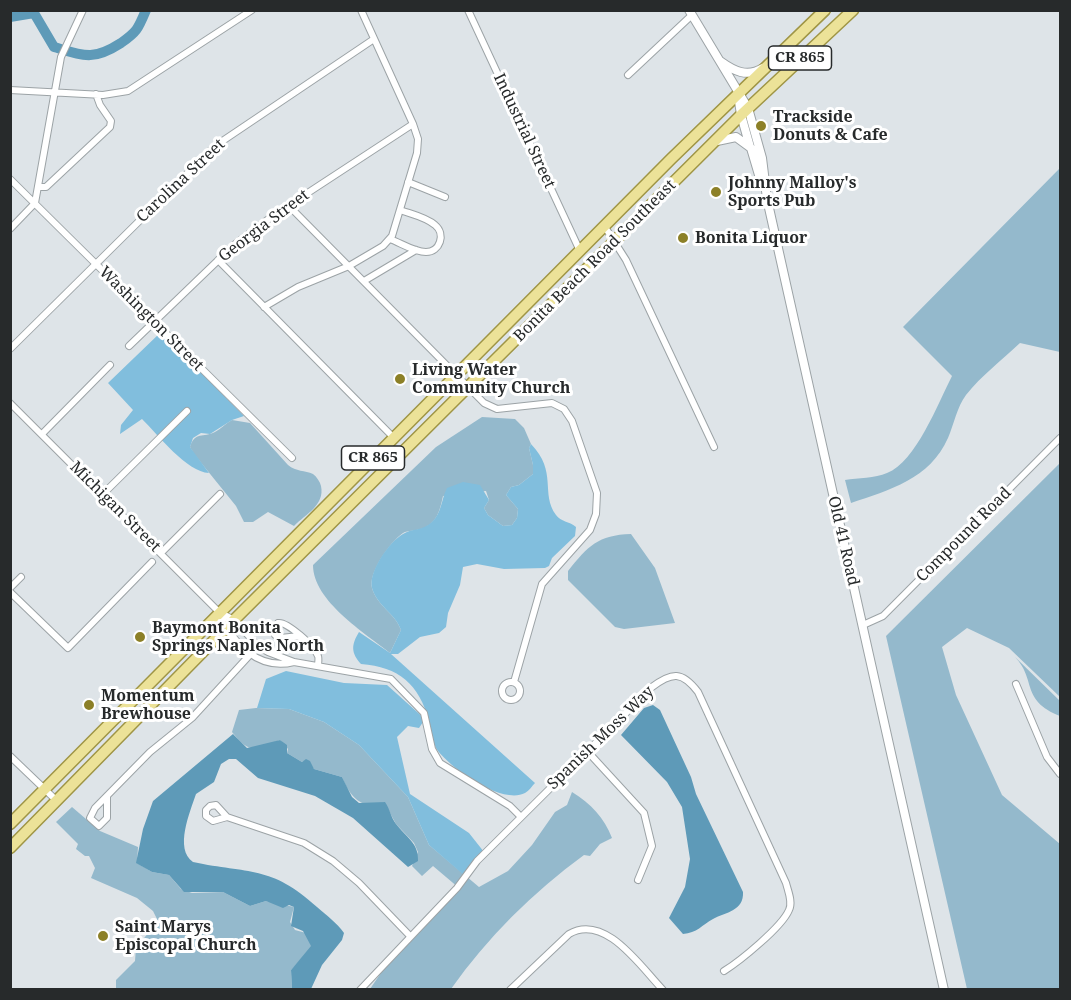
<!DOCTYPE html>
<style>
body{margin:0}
#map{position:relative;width:1071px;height:1000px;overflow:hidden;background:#dee4e8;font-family:"Noto Serif",serif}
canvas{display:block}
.frame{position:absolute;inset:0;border:12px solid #272a2b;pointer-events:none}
</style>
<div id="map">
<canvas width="1071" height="1000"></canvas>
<div class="frame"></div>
</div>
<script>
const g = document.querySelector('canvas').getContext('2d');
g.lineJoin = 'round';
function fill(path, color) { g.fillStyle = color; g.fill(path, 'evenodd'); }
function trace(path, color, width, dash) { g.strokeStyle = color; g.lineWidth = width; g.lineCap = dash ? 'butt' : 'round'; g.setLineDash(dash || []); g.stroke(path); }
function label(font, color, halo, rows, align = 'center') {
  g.font = font + ' "Noto Serif",serif'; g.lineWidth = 6; g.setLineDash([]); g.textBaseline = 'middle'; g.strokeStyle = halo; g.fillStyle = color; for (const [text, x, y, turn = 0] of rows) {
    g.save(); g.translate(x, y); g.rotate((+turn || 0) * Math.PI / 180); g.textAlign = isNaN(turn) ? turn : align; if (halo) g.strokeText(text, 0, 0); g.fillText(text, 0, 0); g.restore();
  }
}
fill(new Path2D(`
 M1060,168v184l-40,-9c-17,16 -39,33 -54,52 -9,12 -12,29 -18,43 -18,41 -59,52 -97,65l-6,-23c13,-2 30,-2 42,-7 29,-11 51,-70 65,-97l-49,-49z
 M482,417l33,2 9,9 7,16 -2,4 4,17v9l-14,11 -8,2 -5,8 12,14 -1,9 -5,7 -9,1 -15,-11 -4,-7 5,-8 -3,-9 -43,5c-3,14 -6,28 -22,33 -6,2 -13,1 -18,4 -13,9 -35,40 -31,55 5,18 23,25 29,42l-11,23c-25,-20 -77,-52 -77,-88l123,-118z
 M232,420l18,3 38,42c8,7 17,5 25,9 4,3 7,8 8,12 4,19 -15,28 -27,40l-26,-14 -15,10h-9l-8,-16 -42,-52 -4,-7c5,-16 13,-9 25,-15 6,-3 11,-9 17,-12z
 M1060,463v234l-51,-49 -42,-20 -25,19 14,48 46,100 58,49v145h-93l-81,-353z
 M631,534l24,34 20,55 -51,6 -9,-2 -47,-47v-9c20,-25 30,-36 63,-37z
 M1015,657l45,44v15c-40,-16 -23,-36 -45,-59z
 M256,708l33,1 35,13 35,23 49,52 21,48 50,42 29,-16 24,-26 23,-33 12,-7 5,-13c19,12 32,25 40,46l-12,6 -10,12 -6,-1c-52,38 -96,82 -133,134h-81l17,-25 72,-76 -26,-22 -11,10 -10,-10 6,-14 -4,-9 -18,-19 -12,-22c-23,9 -34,-6 -42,-25l-28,-8 -7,-9 -5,2 -15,-9 1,-4 -8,-9c-28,10 -30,14 -48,-8l7,-22z
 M72,807l28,24 38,16 -1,16 15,9 17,3 12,14 11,4 31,-1 27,14 16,-5 28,6 -4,15 5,8 11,3 6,14 -21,23 1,19h-176v-9l19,-19 1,-13 22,-27 -5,-10 -16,-13 -46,-20 4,-10 -6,-12h-4l-9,-7 2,-5 -22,-22z`), '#94b9cc');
fill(new Path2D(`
 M161,332l83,84 -12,4 -22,14 -9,-1 -8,5 -3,9 19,26c-22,-1 -51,-38 -67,-54l-22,15 1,-9 12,-15 -25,-27z
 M531,444c27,28 9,49 25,71 5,7 13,6 20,12l-1,9 -23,22 -3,8 -4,2 -41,1 -27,-5 -14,3 -3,18 -12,28 -2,14 -7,6 -19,4 -22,17h-7l144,129c-3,3 -6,8 -10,10 -23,12 -73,-24 -87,-42 -6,-7 -6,-21 -9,-30 -10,-37 -30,-54 -68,-57 -10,-11 -10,-19 -2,-32l31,21 11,-23c-6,-17 -24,-24 -29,-42 -4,-16 17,-46 31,-54 9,-6 20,-3 29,-12 10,-10 9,-22 15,-34l16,-6 17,3 9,15 -5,8 4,7 15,11 9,-1 5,-7 1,-9 -12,-14 5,-8 8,-2 14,-11v-9l-4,-17z
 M286,671l58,12 43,2 38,34 -6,9 -11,-2 -11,11 13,57 59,39 15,19 -19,24 -36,-31 -21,-48 -49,-52 -35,-23 -35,-13 -32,-1 9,-29z`), '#81bedd');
fill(new Path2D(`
 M653,705l7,5 31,67 5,17 47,98c1,19 -17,20 -30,27 -11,6 -16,14 -30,15l-14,-16 16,-31 5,-28 -8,-52 -15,-25 -46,-47 23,-27z
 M233,734l14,14 33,-8 7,5v8l15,9 4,-3 4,2 4,8 28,8 10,20 7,6 26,-1c5,7 6,16 11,22 10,13 23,19 22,37l-10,6 -55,-49 -38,-22 -57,-18 -22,-19h-7l-8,5 -7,18 -18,12c-6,18 -22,55 -3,68 56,12 78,3 124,45 9,8 20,16 27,26l-2,7 -20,25 -11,24h-19l-1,-19 20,-24 -8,-15 -12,-5 3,-19 -5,-2 -6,3 -17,-7 -16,5 -27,-14h-39l-15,-17 -17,-3 -16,-9 7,-34 10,-28z`), '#5e9ab8');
trace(new Path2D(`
 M10,17l24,-4 20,34c30,9 39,14 67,-4 16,-11 17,-14 25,-33`), '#5e9ab8', 10);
const minor = new Path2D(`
 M468,10l112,241
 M628,75l64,-60
 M10,90l93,5 25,-4 124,-81
 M10,179l282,279
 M408,182l37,15
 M38,187h8l64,-60 1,-6 -11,-16 -4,-11
 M289,206l195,197 13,6 55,-6 12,6 8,12 25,72 -1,21 -6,16 -48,54 -28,98
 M605,227l21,33 88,187
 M10,229l25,-26 26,-146 22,-47
 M390,239c11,4 24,13 36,13 14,0 20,-18 9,-27 -9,-8 -24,-11 -35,-15
 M218,260l175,177
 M364,281l52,-31
 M264,307l34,-20 51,-21 34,-20 9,-10 25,-83 1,-14 -5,-15 -52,-114
 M129,346l105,-101 40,-30 139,-91
 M10,349l205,-203 159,-107
 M10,403l209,209
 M42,434l68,-69
 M102,495l85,-84
 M161,553l59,-59
 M10,588l11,-11
 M10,592l58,56 84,-86
 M863,625l20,-9 177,-178
 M300,636l-20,2 -5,-3 -2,-6 5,-6c9,-2 37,24 40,33 1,2 0,8 0,10
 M294,662c-36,9 -62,-19 -75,-50l15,8 25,27 9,5 26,10 97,17 33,34 8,36 8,14 70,43 11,11
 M502 691a9 9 0 1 1 18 0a9 9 0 1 1-18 0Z
 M1016,684l31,73 13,17
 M588,752l56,61 8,33 -14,34
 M10,756l47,45
 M107,796v22l-8,8 -9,-8 5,-10 55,-56 42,-34 66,-72
 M227,817l-14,4 -7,-5v-6l4,-4 6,-1 11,12 77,26 29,18 26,22 51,53
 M360,990l97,-102 20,-27 175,-174c20,-15 30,-16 46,5l88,191c2,8 7,19 3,27 -7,17 -49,51 -65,61
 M510,990l59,-56c36,-21 71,32 94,56`);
const tertiary = new Path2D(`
 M689,10l59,98 14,50 5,41 177,791
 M720,61c14,10 27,17 43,7
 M738,95l3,20 9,32
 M717,141l19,-4 15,11 11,37`);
const primary = new Path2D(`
 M10,824l661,-665 154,-149
 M10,848l224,-228 507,-505 112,-105`);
trace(minor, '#9ca3a6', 8);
trace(tertiary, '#9ca3a6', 10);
trace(primary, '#9f9545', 13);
trace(minor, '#fff', 6);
trace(tertiary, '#fff', 8);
trace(primary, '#ece298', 10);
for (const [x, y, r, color] of [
 [761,126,6,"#8c8027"],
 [716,192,6,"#8c8027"],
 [683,238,6,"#8c8027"],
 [400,379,6,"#8c8027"],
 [140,637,6,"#8c8027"],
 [89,705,6,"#8c8027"],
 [103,936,6,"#8c8027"]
]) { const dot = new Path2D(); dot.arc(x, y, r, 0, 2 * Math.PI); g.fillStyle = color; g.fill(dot); trace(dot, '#fff', 2); }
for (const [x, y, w] of [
 [800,58,63],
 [373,458,63]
]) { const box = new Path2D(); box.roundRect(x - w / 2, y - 12, w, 24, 4.5); g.fillStyle = '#fff'; g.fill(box); trace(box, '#272a2b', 1.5); }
label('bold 15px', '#272a2b', null, [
 ["CR 865",800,58],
 ["CR 865",373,458]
]);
label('bold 16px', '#272a2b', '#fff', [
 ["Trackside",773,117],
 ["Donuts & Cafe",773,135],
 ["Johnny Malloy's",728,183],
 ["Sports Pub",728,201],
 ["Bonita Liquor",695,238],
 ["Living Water",412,370],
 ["Community Church",412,388],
 ["Baymont Bonita",152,628],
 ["Springs Naples North",152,646],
 ["Momentum",101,696],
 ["Brewhouse",101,714],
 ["Saint Marys",115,927],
 ["Episcopal Church",115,945]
], 'left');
label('16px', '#272a2b', '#fff', [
 ["Industrial Street",524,131,65],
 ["Carolina Street",181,181,-43],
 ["Georgia Street",264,226,-37],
 ["Bonita Beach Road Southeast",595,261,-45],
 ["Washington Street",151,319,45],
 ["Michigan Street",115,507,45],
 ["Compound Road",964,535,-45],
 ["Old 41 Road",843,541,77],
 ["Spanish Moss Way",601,738,-44]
]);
</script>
